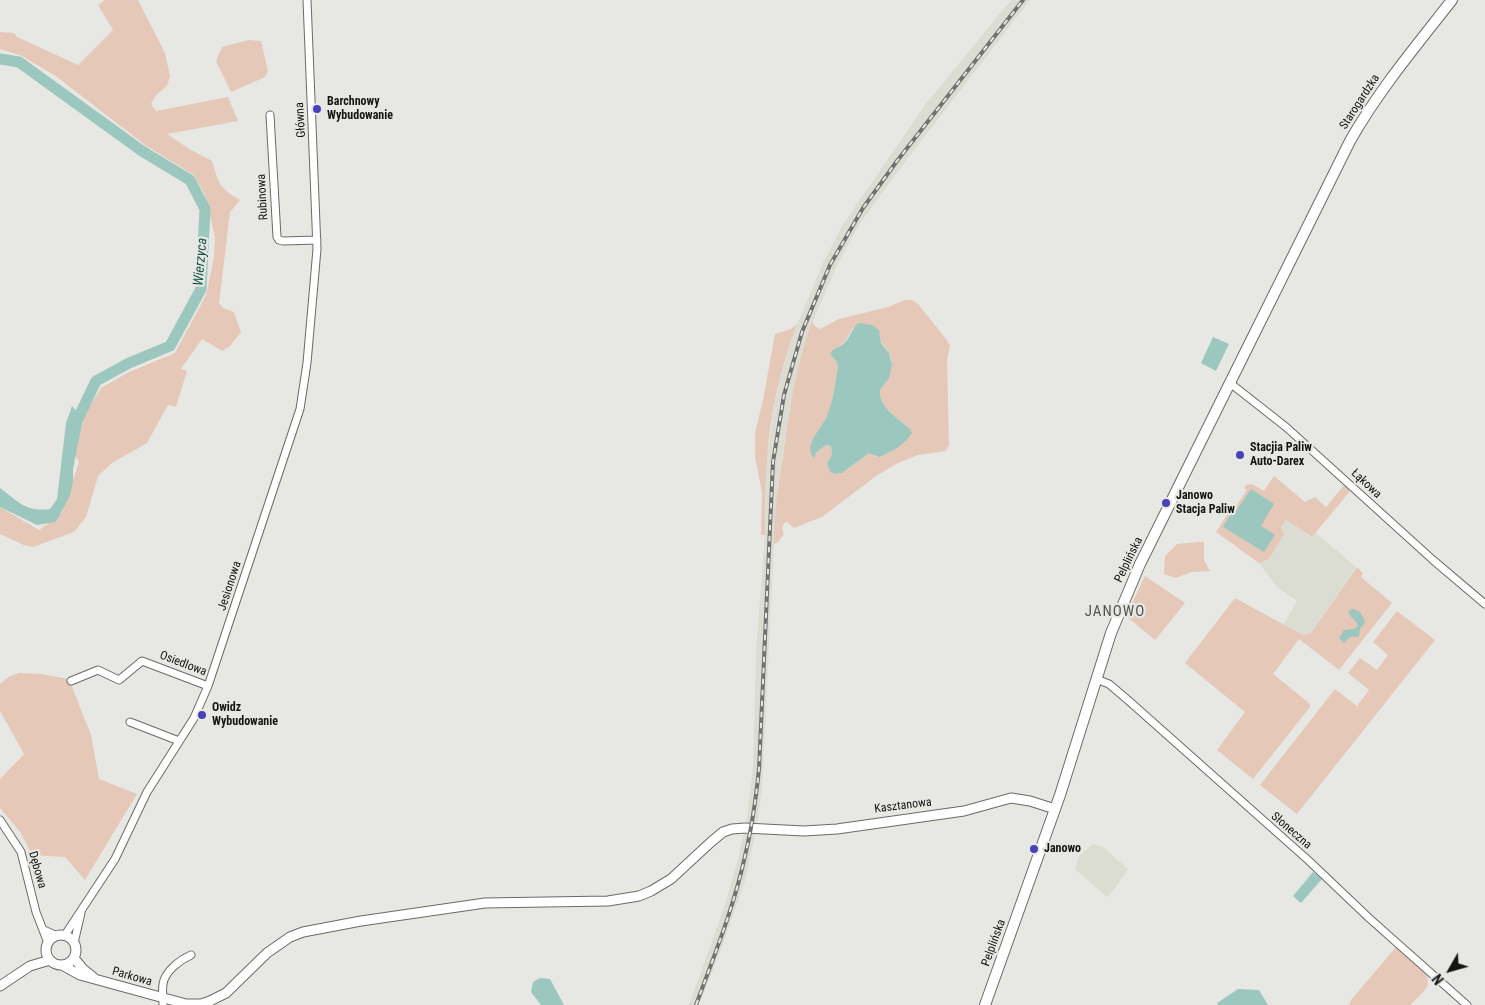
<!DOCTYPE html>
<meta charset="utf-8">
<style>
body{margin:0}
#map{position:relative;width:1485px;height:1005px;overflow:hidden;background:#e7e8e4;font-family:"Roboto Condensed",sans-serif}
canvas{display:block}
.north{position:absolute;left:1425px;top:945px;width:50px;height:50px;-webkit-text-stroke:4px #e7e8e4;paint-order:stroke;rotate:232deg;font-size:14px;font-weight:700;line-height:20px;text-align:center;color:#141513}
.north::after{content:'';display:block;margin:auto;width:18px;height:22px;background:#141513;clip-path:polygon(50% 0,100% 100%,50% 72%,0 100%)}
</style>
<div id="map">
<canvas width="1485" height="1005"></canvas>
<div class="north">N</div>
</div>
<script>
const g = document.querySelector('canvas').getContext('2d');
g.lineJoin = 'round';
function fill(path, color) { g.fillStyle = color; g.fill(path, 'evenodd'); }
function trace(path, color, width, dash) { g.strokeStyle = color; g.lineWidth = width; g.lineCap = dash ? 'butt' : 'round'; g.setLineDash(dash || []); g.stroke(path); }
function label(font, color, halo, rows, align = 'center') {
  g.font = font + ' "Roboto Condensed",sans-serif'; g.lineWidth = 4.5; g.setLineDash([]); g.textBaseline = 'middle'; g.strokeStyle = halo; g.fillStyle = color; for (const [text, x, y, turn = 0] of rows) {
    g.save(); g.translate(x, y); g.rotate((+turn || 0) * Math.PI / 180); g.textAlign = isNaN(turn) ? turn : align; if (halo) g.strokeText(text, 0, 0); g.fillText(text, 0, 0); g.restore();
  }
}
fill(new Path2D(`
 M1011,0h19l-132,171 -39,54 -22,40 -28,66 -19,74 -12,80 -4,59 -12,244 -4,32 -13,61 -22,63 -24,61h-10l36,-100 14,-50 8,-38 6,-50 3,-115 9,-117 1,-75 8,-52 6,-29 13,-44 29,-70 20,-39 83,-121z
 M1286,520l25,17 4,-5 41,35 -45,66 -8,2 -20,-10 14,-24 -20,-14 -18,-24 10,-4 14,-25 -2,-7z
 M1093,844l10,3 25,22 -13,19 -8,9 -32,-28 4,-13z`), '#dbddd2');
fill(new Path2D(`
 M105,0h33l27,53 5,23 -3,10 -11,9 -5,9 5,7 72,-14 10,24 -71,13 24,16 21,11c7,23 7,27 28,39l-10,12 -11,91 4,5 11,4 7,20 -11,14 -8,5 -20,-12 -21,30 6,2 -11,36 -8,-2 -21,38 -35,20 -14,13 -12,41 -12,15 -41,15 -9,-2 -24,-11v-27l39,23 23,-17 17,-51 -5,-8 11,-40 16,-26 26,-15 48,-20 31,-58 8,-38 1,-20 -10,-42 -11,-20 -49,-30 -88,-68 -35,-21 -22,-7v-17l14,1 3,4 61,28 35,-35 -15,-25z
 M249,40l12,1 7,30 -3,6 -34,15 -15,-31 6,-14z
 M905,300h7l6,4 29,36 3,6 -3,14 2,86 -4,5 -27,4 -20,8 -22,13 -54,41 -28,11 -7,-6 -3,1 -2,5 2,6 -6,8 -4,2c0,-30 4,-59 9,-88 6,-46 13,-91 29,-134l3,4 5,3 19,-10 49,-12zM853,328l27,6c0,8 2,9 6,14 11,15 3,30 -6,42 -2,17 19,29 30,39l-34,28 -4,-4h-3l-27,20 -8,1 -4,-2 -2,-9 4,-8 -1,-9 -5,-1 -12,10 -3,-10 17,-31 4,-12 6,-36 -2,-5 -6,-7 16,-14z
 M797,324c-16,43 -27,89 -30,134 -2,26 -2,51 -2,77h-4l1,-43 -7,-35v-24l8,-33 12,-66 16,-5z
 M1274,476l31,26 10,-5 11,10 19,-23 6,6 -39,47 -26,-17 -5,7 3,7 -15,25 -10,4 -43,-31 16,-25 3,1 12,-18 -3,-2 2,-3 6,-1 12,7z
 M1198,542h6v18l6,11 -19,1 -15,6 -12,-4 1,-18 12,-12z
 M1357,567l6,6 -2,4 31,26 -53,67 -40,-31 -26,35 36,29 1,4 -57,72 -36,-29 28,-38 -60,-49 50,-65 68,37 8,-2z
 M1145,576l40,27 -30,37 -29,-24z
 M1397,611l38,29 -138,174 -37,-29 75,-96 22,17 12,-16 -21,-17 12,-15 17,12 11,-15 -15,-13z
 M19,673l22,1 28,5 22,56 8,44 38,15 -52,86 -20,-23 -33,-2 -11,-22 -21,-25v-29l24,-25 -24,-43v-27l10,-8z
 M1396,947c10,9 38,25 31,40 -4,6 -12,13 -17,18h-61l2,-5z`), '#e5c8b8');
fill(new Path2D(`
 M859,323l13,2 7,5 2,13 8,10 3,12 -3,13 -9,12c-2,17 19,29 30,39l2,4c-7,12 -21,19 -33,24l-10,-4 -27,20 -8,1 -4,-2 -3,-9 5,-8 -1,-9 -5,-1 -10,8 -2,5 -2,-2c-7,-15 12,-29 16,-43 6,-15 7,-31 10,-47l-2,-5 -6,-7c4,-6 8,-6 13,-10 8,-6 8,-16 16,-21z
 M1213,337l16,7 -13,27 -15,-8z
 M72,406l11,13 -10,50v13l-3,13 -11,22 -4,5 -18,3 -37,-18v-19c19,14 25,24 50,21l7,-10 9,-76z
 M1251,489l23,15 -13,22 14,9 -11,17 -41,-25 8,-14 3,1z
 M1353,609l7,3 5,9 -2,5 -3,2 -1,9h-9l-6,6 -5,-5 5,-8 10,-1 4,-3c-2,-7 -8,-8 -10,-15z
 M1313,872l9,7 -21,24 -8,-7z
 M540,978l10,1 14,26h-23l-10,-13 2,-10z
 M1238,989l21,1 9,15h-50l-1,-2z`), '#9bc7bf');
trace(new Path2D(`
 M0,59l19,3 123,89 48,29 15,29 -4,80 -31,57 -41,17 -33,18 -23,48`), '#9bc7bf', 11);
const minor = new Path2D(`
 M270,115l7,122 2,3 4,1 34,-1
 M1230,383l56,44 147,133 52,44
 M1096,679l13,5 20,17 179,159 61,58 98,87
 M71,681l27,-11 21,10 23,-19 66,25
 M130,722l49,19
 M0,820l21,32 15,60 12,31
 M44,930l13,6
 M65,935l50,-76 32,-67 47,-74 14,-32 92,-277 7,-46 10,-114 -10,-249
 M74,943l7,-30
 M163,1005c0,-7 -1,-14 0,-21 2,-13 17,-24 28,-29`);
const tertiary = new Path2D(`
 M46 950a15 15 0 1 1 30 0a15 15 0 1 1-30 0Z
 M74,958l9,11 10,8
 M62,965l18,10 106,29h15l9,-3 16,-8 41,-40 23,-16 13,-5 58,-11 124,-18 123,-2 31,-5 12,-5 20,-12 40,-37 12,-10 9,-3 13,-1 59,3 33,-2 127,-18 47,-13 19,3 25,8
 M0,986l30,-20 20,-6`);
const secondary = new Path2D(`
 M985,1005l75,-210 51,-162 29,-69 210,-423c29,-51 66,-95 102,-141`);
trace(minor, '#6a6b67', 9);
trace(tertiary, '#6a6b67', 11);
trace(secondary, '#6a6b67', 12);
trace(minor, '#fff', 7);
trace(tertiary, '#fff', 9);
trace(secondary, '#fff', 10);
const rail = new Path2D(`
 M696,1005c18,-49 38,-98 49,-149 7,-29 11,-58 14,-87l14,-307 11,-67 18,-63 28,-67 33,-57 34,-47 126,-161`);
trace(rail, '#71726f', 4);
trace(rail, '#e7e8e4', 2, [5.5]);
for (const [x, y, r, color] of [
 [317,109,5,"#4941b8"],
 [1240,455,5,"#4941b8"],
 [1166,503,5,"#4941b8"],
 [202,715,5,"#4941b8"],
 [1034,849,5,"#4941b8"]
]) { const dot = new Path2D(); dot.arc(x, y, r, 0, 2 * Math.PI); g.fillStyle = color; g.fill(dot); trace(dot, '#e7e8e4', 2); }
label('bold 12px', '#141513', '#e7e8e4', [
 ["Barchnowy",327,102],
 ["Wybudowanie",327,116],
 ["Stacjia Paliw",1250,448],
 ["Auto-Darex",1250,462],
 ["Janowo",1176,496],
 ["Stacja Paliw",1176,510],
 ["Owidz",212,708],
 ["Wybudowanie",212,722],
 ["Janowo",1044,849]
], 'left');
label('12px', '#141513', '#e7e8e4', [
 ["Starogardzka",1360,102,-57],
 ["Główna",301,120,-93],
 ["Rubinowa",263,197,-93],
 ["Łąkowa",1366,484,43],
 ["Pelplińska",1129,560,-64],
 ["Jesionowa",230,586,-72],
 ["Osiedlowa",183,664,21],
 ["Kasztanowa",903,806,-7],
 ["Słoneczna",1291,831,41],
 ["Dębowa",37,870,74],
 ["Pelplińska",994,943,-70],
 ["Parkowa",132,977,16]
]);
label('italic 14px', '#15524a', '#e7e8e4', [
 ["Wierzyca",201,262,-85]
]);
g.letterSpacing = '1px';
label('15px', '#535451', '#e7e8e4', [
 ["JANOWO",1115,612]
]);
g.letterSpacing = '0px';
</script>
